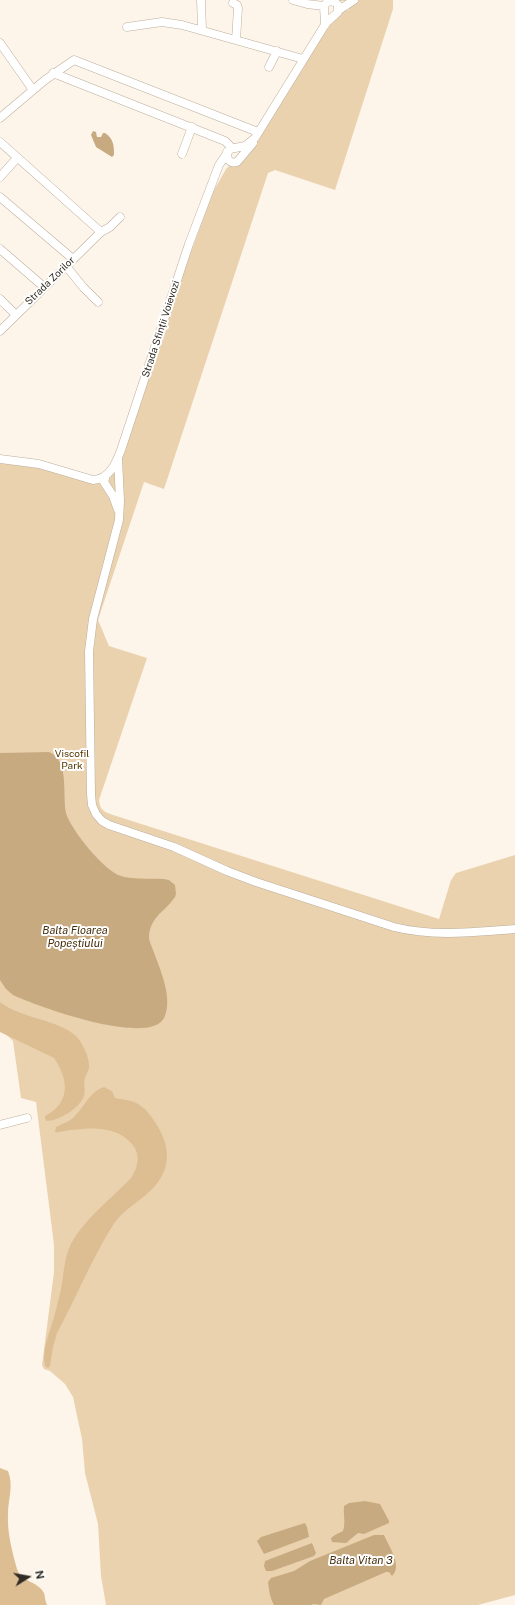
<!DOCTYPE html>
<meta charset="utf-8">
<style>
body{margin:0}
#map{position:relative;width:515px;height:1605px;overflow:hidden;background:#fef5ea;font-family:"Public Sans",sans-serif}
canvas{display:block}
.north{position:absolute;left:8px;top:1557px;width:40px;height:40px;-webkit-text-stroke:3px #fff;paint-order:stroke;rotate:79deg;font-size:11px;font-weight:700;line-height:16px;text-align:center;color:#312c24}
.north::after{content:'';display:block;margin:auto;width:14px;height:18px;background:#312c24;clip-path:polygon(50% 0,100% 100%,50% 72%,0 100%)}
</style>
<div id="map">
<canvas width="515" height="1605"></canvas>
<div class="north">N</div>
</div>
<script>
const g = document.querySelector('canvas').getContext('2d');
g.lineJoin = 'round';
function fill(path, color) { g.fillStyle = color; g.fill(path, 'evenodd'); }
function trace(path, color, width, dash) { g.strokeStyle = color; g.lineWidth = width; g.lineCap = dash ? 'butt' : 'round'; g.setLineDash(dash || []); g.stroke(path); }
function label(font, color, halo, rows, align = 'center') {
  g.font = font + ' "Public Sans",sans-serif'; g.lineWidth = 4; g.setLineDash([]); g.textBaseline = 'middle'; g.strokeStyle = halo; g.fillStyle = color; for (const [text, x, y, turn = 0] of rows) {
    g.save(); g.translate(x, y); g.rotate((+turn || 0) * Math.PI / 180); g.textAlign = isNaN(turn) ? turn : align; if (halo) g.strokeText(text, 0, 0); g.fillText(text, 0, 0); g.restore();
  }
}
fill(new Path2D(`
 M335,0h58v9l-58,181 -60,-20 -7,3 -104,316 -20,-7 -46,138 11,26 38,12 -48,142c1,8 3,11 11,14l329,105 12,-39 5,-7 59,-18v740l-37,10h-372l-5,-29 -3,-52 -13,-51 -3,-34 -9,-42 -8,-13 -15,-13 -6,-2 -2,-4 12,-93v-27l-18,-143 -15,-4 -8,-57 -13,-12v-567l13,1 83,15 17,-13 100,-273 13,-23c6,-6 15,-6 21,-12l80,-132 11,-7 3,-7 8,-1 -2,-9h-9z`), '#ebd2af');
fill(new Path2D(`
 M0,1002c22,17 57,17 76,34 6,6 14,22 13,31 0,4 -3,7 -4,11 -2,6 1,12 -1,18 -5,13 -24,24 -37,25l-2,-2v-3c4,-3 9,-5 12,-9 14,-15 7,-34 -3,-49l-54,-26z
 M104,1087l8,4 3,7c9,2 19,2 26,8 6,4 10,10 14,16 14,21 18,43 0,64 -13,15 -31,22 -42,39 -21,33 -37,73 -56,108l-4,14 -3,19 -2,2 -3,-2c-3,-13 2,-27 6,-39 4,-12 7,-26 10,-38 3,-15 3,-32 10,-45 14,-26 40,-45 60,-66 7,-10 10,-23 1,-34 -15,-17 -37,-17 -59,-14 -6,0 -13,3 -18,2l1,-5c5,-3 12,-5 17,-9 11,-10 16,-26 31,-31z
 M0,1468l8,3c6,15 0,28 0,43 -1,18 4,37 9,55 4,13 21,12 27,24 1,3 1,8 3,12h-47z`), '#ddbe93');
fill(new Path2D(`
 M93,131l3,1 1,5h4l2,-4h2c9,6 9,13 9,22l-2,2 -16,-10 -5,-12z
 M49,752c21,8 13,43 17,61 5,17 38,58 55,63 13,4 29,2 43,3l5,1 6,5 1,9 -1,3c-11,16 -26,20 -26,42 7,22 26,57 15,79 -15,29 -128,-12 -151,-23l-7,-6 -6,-9v-227z
 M365,1501l15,3 9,17v2l-25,11 -6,-1 -12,10 -14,-1 -1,-4 4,-3 8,-4c3,-9 0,-16 1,-25l5,-3z
 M305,1523l2,4 2,10 -45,17 -7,-13 4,-4z
 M374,1535h10c5,12 19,31 8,41l-3,-4h-3l-62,27 -3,6 -7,-1 -3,1h-37c-4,-7 -5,-15 -6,-23l3,-4 23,-7 16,-10z
 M312,1543l4,10 -2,3 -42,15h-6l-2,-5 1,-5z`), '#c8aa80');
const minor = new Path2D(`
 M201,0l1,29
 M293,0l14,4 17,2
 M233,3l4,2 1,3 -2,32
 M339,10l15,-10
 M127,27l35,-5 20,3 121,34
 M0,43l33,47
 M269,67l8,-16
 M53,73l172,68 7,7
 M0,118l45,-38 29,-20 184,72
 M0,142l101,90
 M227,152c-1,7 3,12 10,10l16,-19
 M182,154l10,-27
 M0,177l17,-19
 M0,197l73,62
 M0,249l44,38
 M66,266l17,21 15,15
 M0,299l16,16
 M0,331l101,-99 9,-5 10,-10
 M118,458l2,43 -1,19 -26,99 -4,32 2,143 1,11 4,9 6,7 7,4 65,22 53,24 29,11 138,45c39,10 81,5 121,2
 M0,459l39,5 54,16c17,-1 23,-17 28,-30l68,-206 30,-79 11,-16 15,-3 10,-8 71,-115 12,-11v-7l-3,-3 -7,-1 -4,5 1,19
 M106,475l-2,7 9,14 5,14
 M0,1125l27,-7`);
trace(minor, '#bbae9c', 9);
trace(minor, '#fff', 8);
label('10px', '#312c24', '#fff', [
 ["Strada Zorilor",50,281,-44],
 ["Strada Sfinții Voievozi",161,329,-72]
]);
label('10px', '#543600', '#fff', [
 ["Viscofil",72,754],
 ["Park",72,766]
]);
label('italic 11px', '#432d0a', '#fff', [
 ["Balta Floarea",75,931],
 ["Popeștiului",75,944],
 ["Balta Vitan 3",361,1561]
]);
</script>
